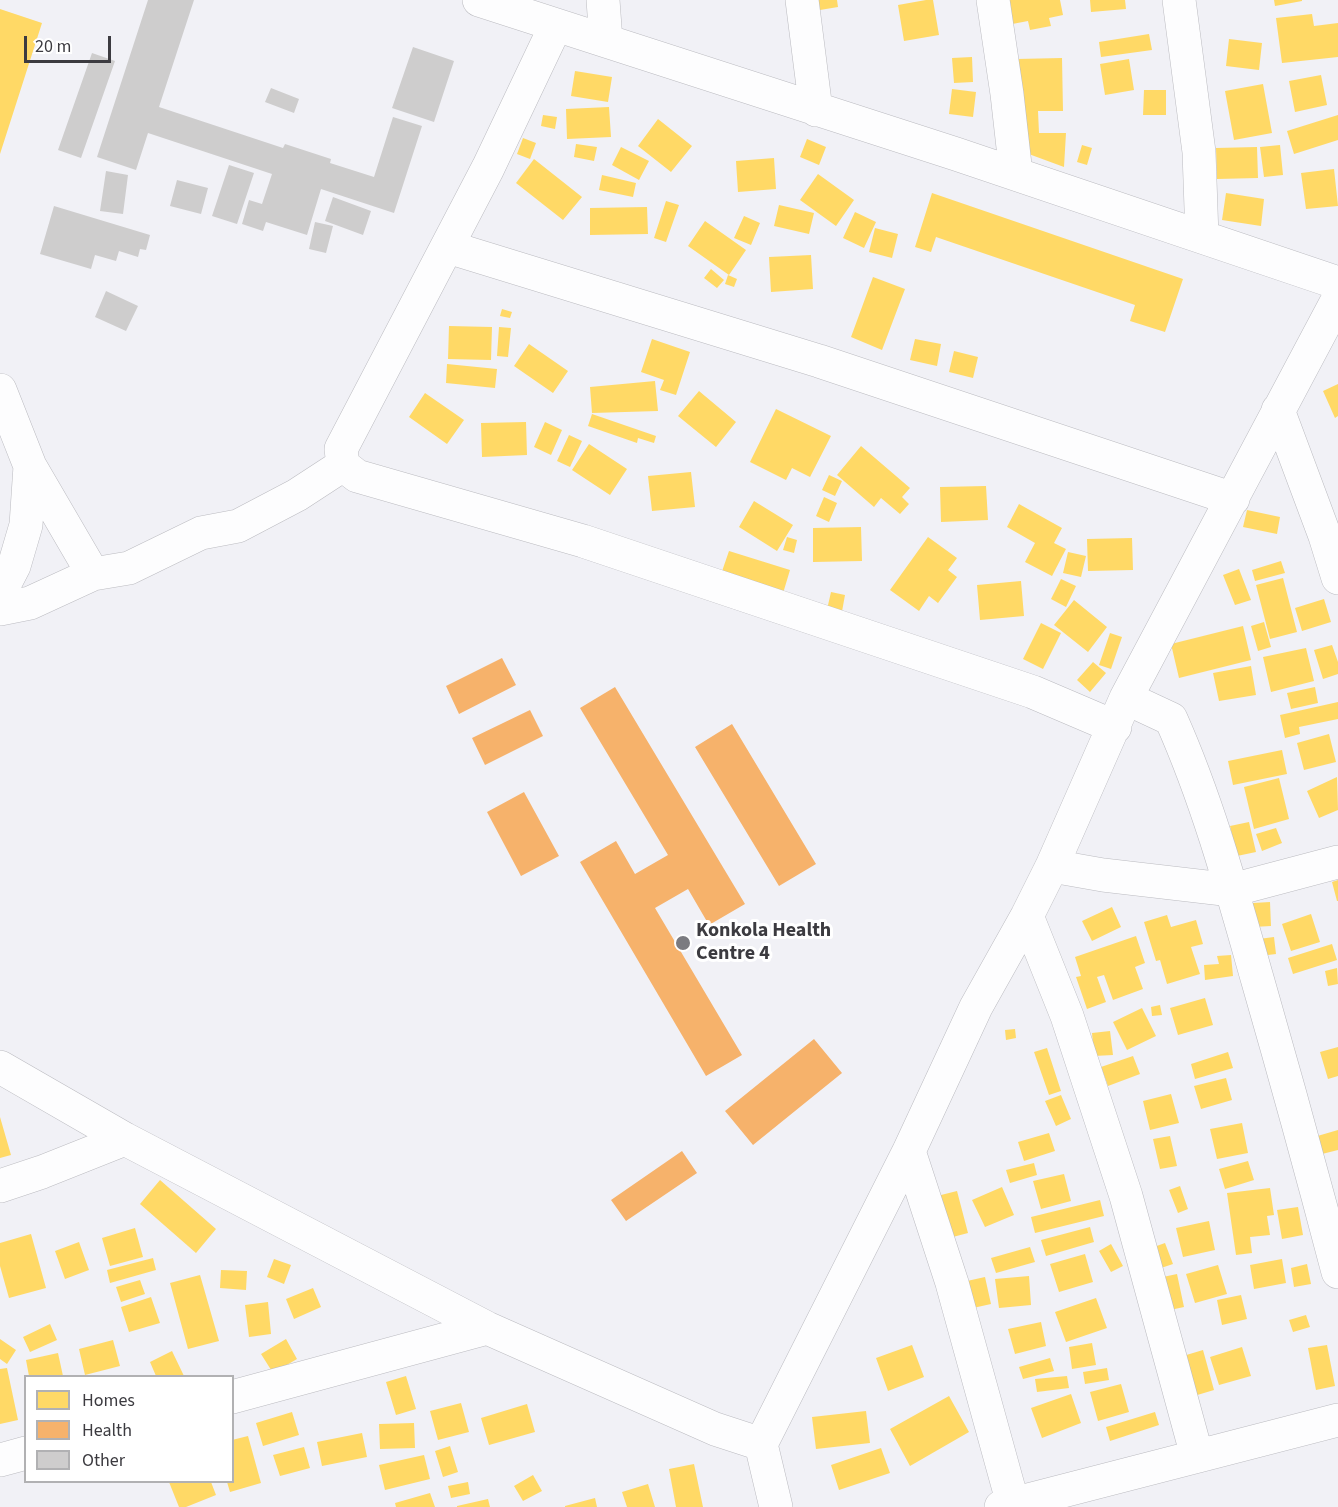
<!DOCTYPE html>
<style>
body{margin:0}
#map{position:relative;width:1338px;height:1507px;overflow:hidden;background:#f1f1f6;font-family:"Source Sans 3",sans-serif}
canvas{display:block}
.legend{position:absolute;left:24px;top:1375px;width:210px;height:108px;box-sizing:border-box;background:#fff;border:2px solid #b1b1b3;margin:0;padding:8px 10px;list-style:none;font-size:18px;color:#3c3b40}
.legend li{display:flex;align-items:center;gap:12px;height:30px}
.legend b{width:30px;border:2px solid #b1b1b3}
.scale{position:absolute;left:24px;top:36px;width:87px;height:27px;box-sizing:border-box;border:3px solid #3c3b40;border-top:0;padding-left:8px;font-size:18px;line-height:21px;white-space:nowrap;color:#3c3b40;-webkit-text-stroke:4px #fff;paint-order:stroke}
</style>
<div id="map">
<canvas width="1338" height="1507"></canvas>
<ul class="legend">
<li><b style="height:16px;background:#ffd966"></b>Homes</li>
<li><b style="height:16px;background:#f6b26b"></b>Health</li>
<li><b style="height:16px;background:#cecdcd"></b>Other</li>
</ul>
<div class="scale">20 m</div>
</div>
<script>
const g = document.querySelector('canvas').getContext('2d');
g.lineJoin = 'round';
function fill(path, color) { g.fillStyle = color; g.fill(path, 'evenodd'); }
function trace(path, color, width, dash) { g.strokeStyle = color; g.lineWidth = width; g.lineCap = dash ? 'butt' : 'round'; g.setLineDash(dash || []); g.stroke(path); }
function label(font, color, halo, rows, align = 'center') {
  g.font = font + ' "Source Sans 3",sans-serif'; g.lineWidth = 6; g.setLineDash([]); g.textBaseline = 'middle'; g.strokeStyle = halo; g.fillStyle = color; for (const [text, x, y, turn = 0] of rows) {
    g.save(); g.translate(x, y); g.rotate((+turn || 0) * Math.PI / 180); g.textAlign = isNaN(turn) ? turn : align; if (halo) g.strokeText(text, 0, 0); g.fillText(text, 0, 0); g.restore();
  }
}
fill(new Path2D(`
 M812,0h25l1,7 -24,4z
 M926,0h7l6,35 -35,6 -6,-36z
 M1003,0h57l3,15 -14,3 2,8 -21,4 -2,-9 -21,4z
 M1090,0h35l1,9 -35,3z
 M1274,0h28v1l-27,5z
 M0,9l42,14 -42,131z
 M1312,14l2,12 24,-3v34l-56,6 -6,-45z
 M1149,34l3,16 -51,7 -2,-15z
 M1229,39l33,4 -3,27 -33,-4z
 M972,57l1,25 -19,1 -2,-25z
 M1062,58l1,53h-25l1,22h27l-2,34 -38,-14 -10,-94z
 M1129,59l5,31 -29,5 -5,-31z
 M575,71l37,6 -4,25 -37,-6z
 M1321,75l6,30 -32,7 -6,-31z
 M1263,84l9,49 -38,7 -9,-49z
 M952,89l24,3 -3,25 -24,-3z
 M1144,90h22v25h-23z
 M609,107l2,30 -44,2 -1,-30z
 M543,115l14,2 -2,12 -14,-3z
 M1338,115v25l-44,14 -7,-23z
 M658,119l34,27 -21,26 -33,-26z
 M523,138l13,5 -6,16 -13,-5z
 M807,139l19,8 -7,18 -19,-8z
 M576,144l21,3 -3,14 -20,-4z
 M1082,145l10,3 -5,17 -10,-3z
 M1280,145l3,30 -19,2 -4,-30z
 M621,147l28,14 -10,19 -27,-15z
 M1257,147l1,31 -41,1 -1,-31z
 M774,158l2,31 -38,3 -2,-31z
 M534,159l48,38 -19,23 -47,-37z
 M1334,169l4,37 -32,3 -5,-36z
 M818,174l36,26 -18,26 -36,-26z
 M602,175l34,8 -3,14 -34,-7z
 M932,193l251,86 -18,53 -35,-11 5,-16 -199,-68 -5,15 -16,-5z
 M1226,193l38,6 -3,27 -39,-6z
 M666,201l13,4 -13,37 -12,-4z
 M779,205l35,8 -5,21 -35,-8z
 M647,207l1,27 -58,1v-27z
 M855,212l21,10 -12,26 -21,-10z
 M744,216l16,7 -9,22 -17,-7z
 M705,221l41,29 -17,25 -41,-29z
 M875,228l23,6 -6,24 -23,-6z
 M811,255l2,34 -42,3 -2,-35z
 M711,269l13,11 -7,8 -13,-10z
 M728,275l9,4 -3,8 -9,-3z
 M873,277l32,12 -23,61 -31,-13z
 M502,309l10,3 -2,6 -10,-2z
 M449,326l43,1 -1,33 -43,-1z
 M499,327l12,1 -3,29 -11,-1z
 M652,339l38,13 -14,43 -16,-5 4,-10 -23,-8z
 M915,339l26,5 -4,22 -27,-6z
 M529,344l39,27 -15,22 -39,-27z
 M954,351l24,6 -5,21 -24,-6z
 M447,364l50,5 -2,19 -49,-5z
 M655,381l3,30 -66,2 -2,-26z
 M1338,384v32l-3,2 -12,-27z
 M699,391l37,31 -20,25 -38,-31z
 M425,393l39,27 -17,24 -38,-27z
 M776,409l55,27 -21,41 -18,-9 -6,12 -36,-18z
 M592,414l64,22 -2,7 -16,-5 -1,5 -49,-17z
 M526,422l1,33 -45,2 -1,-34z
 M545,422l17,8 -11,25 -17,-8z
 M569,435l13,6 -12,26 -13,-6z
 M589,444l38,25 -17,26 -38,-25z
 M861,446l49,42 -8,9 7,7 -9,10 -19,-16 -7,9 -37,-32z
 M691,472l4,35 -43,4 -4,-35z
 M829,475l13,6 -7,15 -13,-6z
 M986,486l2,34 -47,2 -1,-35z
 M824,497l13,6 -8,19 -13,-6z
 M754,501l39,24 -16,26 -38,-24z
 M1019,504l43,24 -8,15 12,6 -14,27 -27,-14 10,-19 -28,-16z
 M1247,510l33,7 -3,17 -34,-7z
 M861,527l1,34 -49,1v-34z
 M787,537l10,3 -3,13 -11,-3z
 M928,537l29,21 -9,12 9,7 -19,26 -9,-7 -10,15 -29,-21z
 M1132,538l1,32 -45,1 -1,-32z
 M729,551l61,19 -9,30 -62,-20z
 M1068,552l18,4 -5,21 -18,-4z
 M1281,561l4,12 -30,8 -3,-11z
 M1239,569l12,31 -16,5 -12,-30z
 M1283,578l14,54 -27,7 -14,-54z
 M1061,579l15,7 -10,21 -15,-8z
 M1021,581l3,35 -44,4 -3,-35z
 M831,592l14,3 -4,22 -15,-3z
 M1324,599l7,23 -29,9 -7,-23z
 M1074,600l33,27 -19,25 -34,-27z
 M1264,622l7,25 -13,4 -7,-25z
 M1041,623l20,10 -18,36 -20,-10z
 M1243,626l8,34 -72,18 -8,-34z
 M1110,633l12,4 -11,32 -12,-4z
 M1332,645l6,17v12l-15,5 -9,-29z
 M1306,648l8,33 -43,11 -8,-35z
 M1093,662l13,11 -16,19 -13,-12z
 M1251,666l5,29 -37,6 -6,-28z
 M1315,687l3,16 -27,6 -4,-16z
 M1338,702v17l-39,8 1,7 -15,4 -5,-23z
 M1329,734l7,28 -32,8 -7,-27z
 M1282,750l5,24 -54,11 -5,-24z
 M1337,777l1,33 -19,8 -12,-27z
 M1279,778l10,41 -35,10 -10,-42z
 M1249,822l7,30 -19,4 -7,-30z
 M1276,828l6,15 -20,8 -6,-17z
 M1338,880v21h-1l-5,-19z
 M1270,902l1,24 -18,1v-24z
 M1112,907l9,20 -29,14 -10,-20z
 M1311,914l9,28 -29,9 -9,-27z
 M1167,915l4,12 25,-7 7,24 -12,3 9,27 -33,10 -7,-24 -4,1 -12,-39z
 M1136,936l9,27 -10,4 8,22 -30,11 -9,-25 -7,2 9,25 -19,7 -11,-32 5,-1 -6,-19z
 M1274,937l2,17 -16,2 -1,-17z
 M1332,944l5,16 -44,14 -5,-16z
 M1231,955l2,21 -28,4 -1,-15 15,-1 -2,-8z
 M1337,968l1,16 -10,2 -3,-15z
 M1205,998l8,27 -35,10 -8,-27z
 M1160,1005l2,10 -10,1 -1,-9z
 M1142,1008l14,28 -29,14 -14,-28z
 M1015,1029l1,9 -10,2 -1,-10z
 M1110,1031l3,24 -19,1 -2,-23z
 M1338,1047v29l-10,3 -8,-27z
 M1047,1048l14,43 -12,4 -15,-43z
 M1228,1052l5,16 -38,11 -4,-15z
 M1133,1056l7,18 -32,12 -7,-19z
 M1226,1078l6,22 -31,9 -7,-23z
 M1171,1094l8,29 -29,7 -7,-29z
 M1061,1095l10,24 -15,7 -11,-25z
 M0,1117l11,38 -11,3z
 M1242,1123l6,30 -31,6 -7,-30z
 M1338,1130v20l-20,5 -4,-18z
 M1049,1133l6,18 -31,10 -6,-19z
 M1170,1136l7,30 -17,3 -7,-30z
 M1248,1161l6,19 -29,9 -6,-20z
 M1034,1163l3,12 -27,8 -4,-13z
 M1064,1174l7,27 -30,8 -8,-28z
 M160,1180l56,49 -20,24 -56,-49z
 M1180,1186l8,23 -10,4 -9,-23z
 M1002,1187l12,28 -29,12 -13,-27z
 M1270,1188l4,27 -7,1 3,19 -20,2 2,16 -16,2 -9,-62z
 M957,1191l11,42 -19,5 -12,-42z
 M1100,1200l4,16 -69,17 -4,-16z
 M1298,1207l5,28 -21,4 -5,-29z
 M1209,1221l6,29 -32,7 -7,-29z
 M1090,1227l4,15 -48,14 -5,-16z
 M135,1228l8,29 -33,9 -8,-28z
 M31,1234l15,54 -37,10 -9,-32v-23z
 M79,1242l10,28 -24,9 -10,-28z
 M1165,1243l8,21 -15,5 -7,-21z
 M1111,1244l12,22 -12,6 -12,-21z
 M1030,1247l5,15 -39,11 -5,-15z
 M1085,1254l8,28 -34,10 -9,-28z
 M153,1258l3,12 -46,13 -3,-13z
 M274,1259l17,6 -7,19 -17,-7z
 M1282,1259l4,24 -32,6 -4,-24z
 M1307,1264l4,20 -17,3 -3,-19z
 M1218,1265l9,29 -32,9 -9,-29z
 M221,1270l26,1 -1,19 -26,-2z
 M1177,1274l7,33 -14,3 -7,-33z
 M200,1275l19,66 -31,8 -18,-66z
 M1029,1276l2,29 -32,3 -4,-29z
 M985,1277l6,27 -18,4 -6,-27z
 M140,1280l5,14 -24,8 -5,-15z
 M313,1288l8,19 -27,12 -8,-20z
 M1241,1295l6,24 -25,6 -5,-25z
 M151,1297l9,26 -31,9 -8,-25z
 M1096,1298l11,30 -41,14 -11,-30z
 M268,1302l3,32 -22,3 -4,-32z
 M1306,1315l4,12 -17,5 -4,-12z
 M1041,1322l5,24 -31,8 -7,-25z
 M50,1324l7,16 -27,12 -7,-15z
 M0,1339l16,11 -9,14 -7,-5z
 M286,1339l11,20 -24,14 -12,-19z
 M113,1340l7,26 -35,9 -6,-26z
 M1092,1343l4,22 -24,4 -3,-22z
 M912,1345l12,32 -36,14 -12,-33z
 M1327,1345l8,41 -19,4 -8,-42z
 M1242,1347l9,29 -32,9 -9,-28z
 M1203,1350l11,40 -20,6 -11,-40z
 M172,1351l12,25h-28l-6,-14z
 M58,1353l5,23h-34l-3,-16z
 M1050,1358l4,13 -31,8 -4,-12z
 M7,1368l11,52 -18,4v-55z
 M1107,1368l2,12 -24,4 -2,-12z
 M406,1376l10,33 -20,6 -10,-33z
 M1067,1376l2,12 -32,4 -2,-13z
 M1121,1384l8,28 -31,9 -8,-29z
 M1071,1394l10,29 -39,15 -11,-30z
 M949,1396l20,36 -59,34 -20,-37z
 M461,1403l8,29 -31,8 -8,-29z
 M527,1404l8,28 -46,13 -8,-27z
 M866,1411l4,32 -54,6 -4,-32z
 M292,1412l7,23 -36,11 -7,-23z
 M1155,1412l4,13 -49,16 -4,-14z
 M414,1423l1,25 -35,1 -1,-25z
 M362,1433l5,24 -45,9 -5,-24z
 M248,1436l13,47 -31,9 -3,-10h5v-42z
 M450,1446l8,26 -15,5 -8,-26z
 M304,1447l6,21 -30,8 -7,-21z
 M881,1448l9,25 -51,17 -8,-25z
 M424,1455l6,24 -45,11 -6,-25z
 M694,1464l9,43h-27l-7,-38z
 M533,1475l9,16 -19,10 -9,-15z
 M169,1482h42l5,13 -30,12h-7z
 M468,1482l2,12 -19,4 -3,-12z
 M648,1484l7,23h-28l-5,-15z
 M430,1493l5,14h-39l-1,-4z
 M595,1498l2,9h-32v-1z
 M488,1499l2,8h-33v-1z`), '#ffd966');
fill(new Path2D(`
 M502,658l14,27 -57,29 -13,-28z
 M615,687l130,217 -36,21 -21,-36 -33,19 87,147 -36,21 -126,-214 36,-21 19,33 33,-19 -88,-147z
 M530,710l13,26 -58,29 -13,-27z
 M732,724l84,140 -37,22 -84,-139z
 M524,792l35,64 -38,20 -34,-64z
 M814,1039l28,34 -89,72 -28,-34z
 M682,1151l15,22 -71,48 -15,-21z`), '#f6b26b');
fill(new Path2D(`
 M148,0h46l-35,107 124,41 2,-4 46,15 -1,4 44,14 19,-60 29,9 -28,87 -73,-24 -14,46 -41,-13 -3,9 -21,-7 7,-24 13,4 10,-30 -124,-41 -12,37 -39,-13z
 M413,47l41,14 -20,61 -42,-14z
 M92,53l23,8 -34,97 -23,-8z
 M271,88l28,11 -5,14 -29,-11z
 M229,165l25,8 -17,51 -25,-8z
 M106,171l22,4 -5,39 -23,-3z
 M177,180l31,8 -7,26 -31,-8z
 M333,197l38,14 -8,24 -38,-14z
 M54,206l96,29 -4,15 -6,-1 -2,8 -19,-6 -3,10 -21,-6 -4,14 -51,-15z
 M315,222l18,4 -7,27 -17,-4z
 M106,291l32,15 -12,25 -31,-14z`), '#cecdcd');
const minor = new Path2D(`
 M479,0l477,154 382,129
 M603,0l3,41
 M802,0l14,110
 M993,0l14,94 9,80
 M1179,0l20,152 3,85
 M556,25l-68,143 -147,281 2,16 14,11 226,65 450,151 82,35
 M448,247l371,114 414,138
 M0,390l30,76 -4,59 -12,41 -14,27
 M1278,410l47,126 13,42
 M30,466l63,108
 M0,609l30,-6 63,-29 36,-6 72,-35 37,-7 59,-31 46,-30
 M1126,698l45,21c37,83 61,171 86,259 28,97 55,195 81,294
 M1052,866l51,9 129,15 106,-28
 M1027,916l40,100 59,180 71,260
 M0,1067l125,72 362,189 228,101 46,15
 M909,1151l43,132 61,221
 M0,1186l42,-14 83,-33
 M232,1397l255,-69
 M0,1460l26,-7
 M776,1507l-15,-63 148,-293 67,-144 51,-91 25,-50 74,-168 212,-399
 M1001,1507l337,-87`);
trace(minor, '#bbbbc0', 34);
trace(minor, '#fdfdfe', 33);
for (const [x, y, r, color] of [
 [683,943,8,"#7b7b80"]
]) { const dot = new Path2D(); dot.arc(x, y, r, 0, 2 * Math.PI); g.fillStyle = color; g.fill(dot); trace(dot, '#fff', 2); }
label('bold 20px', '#3c3b40', '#fff', [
 ["Konkola Health",696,932],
 ["Centre 4",696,955]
], 'left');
</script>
